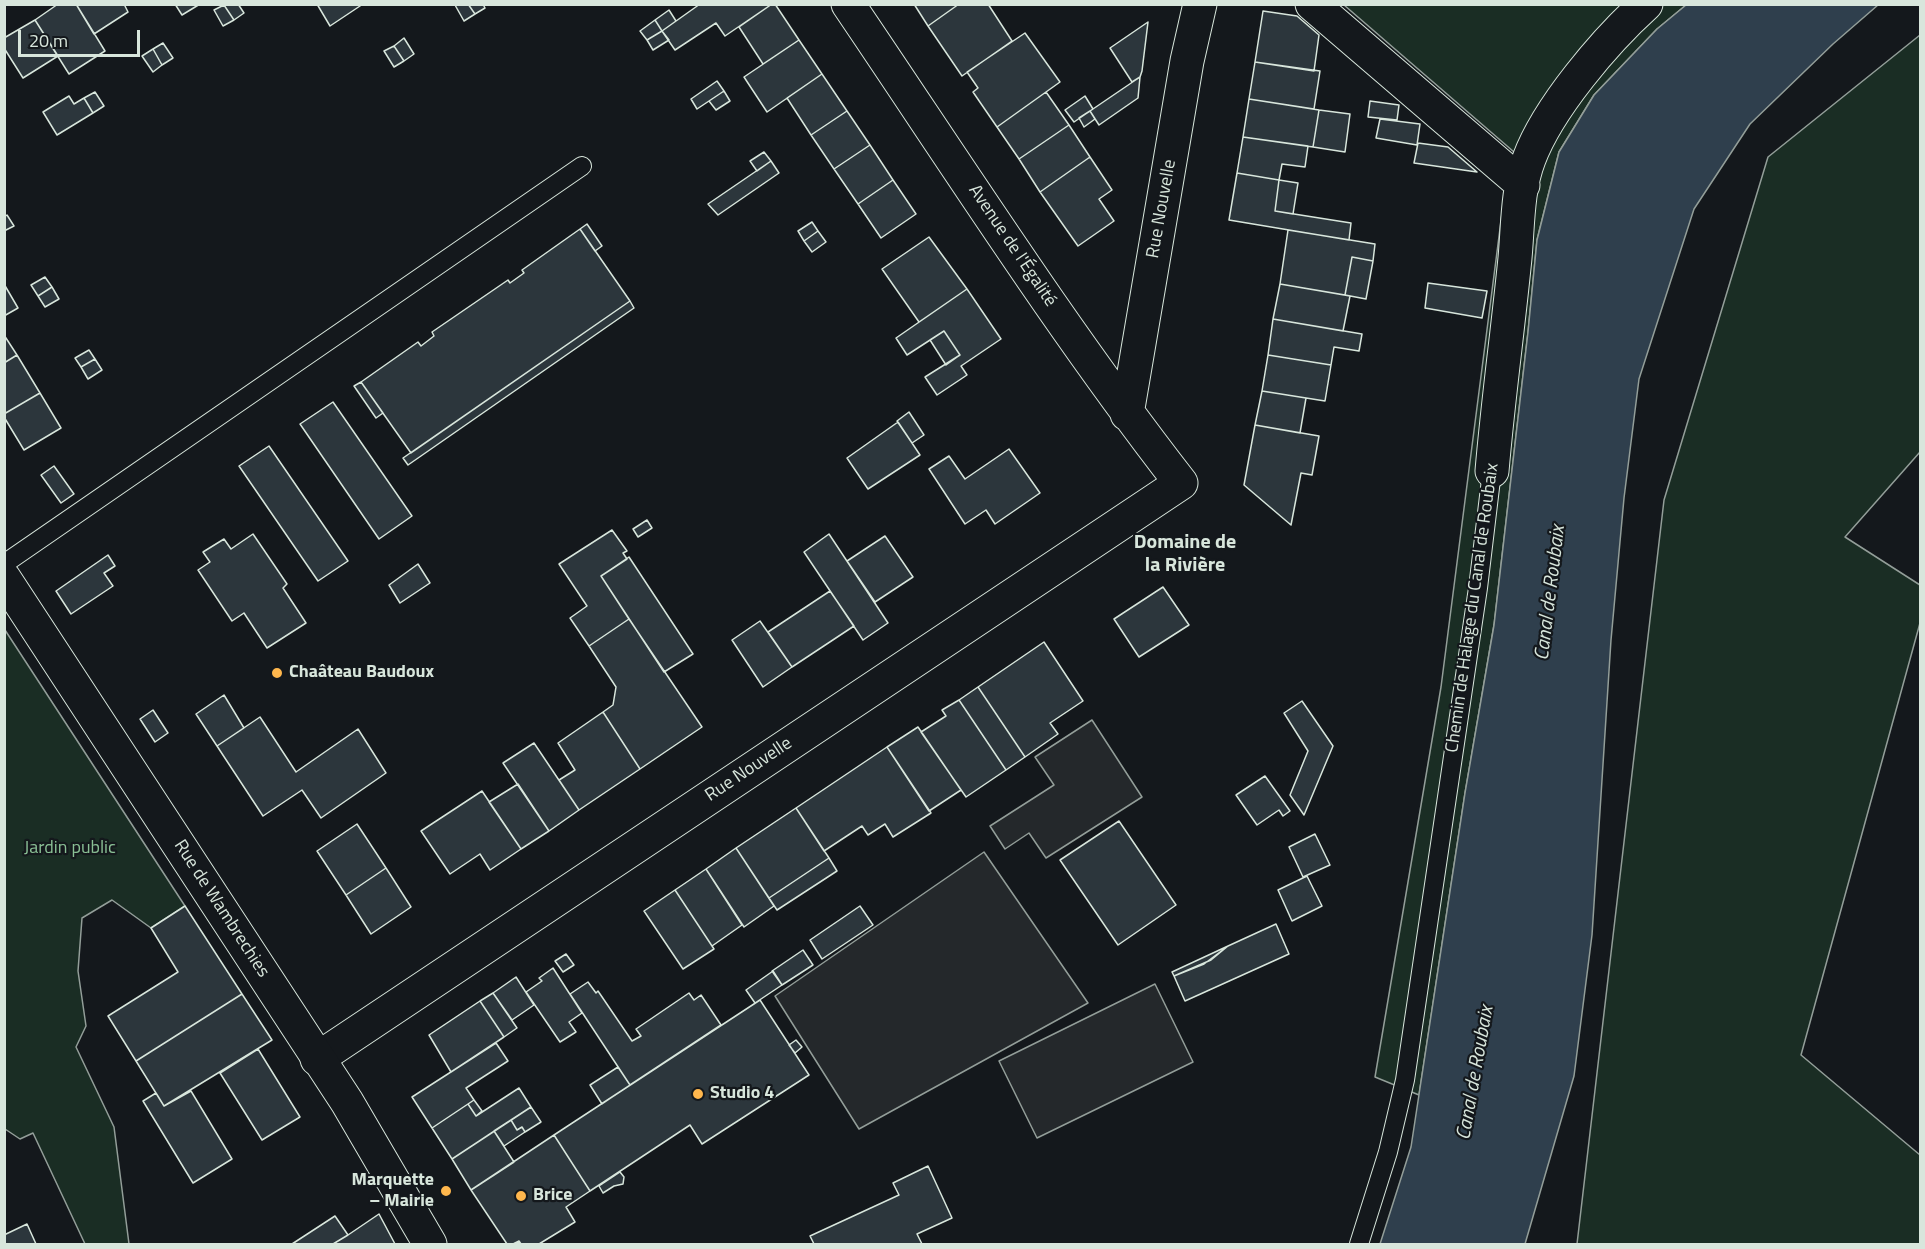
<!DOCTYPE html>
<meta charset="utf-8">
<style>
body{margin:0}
#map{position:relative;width:1925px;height:1249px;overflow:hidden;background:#14181c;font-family:"Titillium Web",sans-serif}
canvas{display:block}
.frame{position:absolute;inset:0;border:6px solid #d8e6dc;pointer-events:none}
.scale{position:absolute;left:18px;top:30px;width:122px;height:27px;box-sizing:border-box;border:3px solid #d8e6dc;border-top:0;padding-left:8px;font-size:18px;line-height:21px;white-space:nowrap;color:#d8e6dc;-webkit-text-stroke:4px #14181c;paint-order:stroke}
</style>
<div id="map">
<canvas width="1925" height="1249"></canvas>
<div class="frame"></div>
<div class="scale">20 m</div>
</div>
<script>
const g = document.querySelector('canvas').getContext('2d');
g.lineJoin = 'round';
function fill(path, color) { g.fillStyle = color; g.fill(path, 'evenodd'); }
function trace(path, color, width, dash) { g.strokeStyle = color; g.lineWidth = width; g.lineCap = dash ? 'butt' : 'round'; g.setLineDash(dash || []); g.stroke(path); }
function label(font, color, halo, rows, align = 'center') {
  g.font = font + ' "Titillium Web",sans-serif'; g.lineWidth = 4.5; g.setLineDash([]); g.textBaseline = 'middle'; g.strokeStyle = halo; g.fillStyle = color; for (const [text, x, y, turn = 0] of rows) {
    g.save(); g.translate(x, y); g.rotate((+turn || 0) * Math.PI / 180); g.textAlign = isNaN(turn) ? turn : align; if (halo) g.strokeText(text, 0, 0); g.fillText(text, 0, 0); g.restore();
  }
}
const green = new Path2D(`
 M1344,5h342l-29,24 -63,66 -35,57 -22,88 -9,92 -34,293 -29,168 -46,302 -44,-18 66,-390 61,-474 12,-61z
 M1920,35v417l-75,85 75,48v38l-119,432 119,100v89h-343l87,-744 104,-343z
 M5,630l180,276 -34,22 -39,-28 -30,18 -4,53 8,55 -10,21 38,80 15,117h-44l-52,-111 -13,6 -15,-10z`);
fill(green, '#1a2d24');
trace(green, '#939e99', 1.5);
const parking = new Path2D(`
 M1092,720l50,77 -96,61 -17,-25 -24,16 -15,-23 64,-41 -19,-28z
 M984,852l104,151 -229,126 -84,-133z
 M1155,984l38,78 -156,76 -38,-77z`);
fill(parking, '#24282b');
trace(parking, '#939e99', 1.5);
const water = new Path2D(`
 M1686,5h192l-45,39 -83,80 -56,85 -55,170 -15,119 -13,142 -19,295 -18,141 -49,168h-145l31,-97 54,-354 29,-168 34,-293 9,-92 22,-88 35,-57 63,-66z`);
fill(water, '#2f3f4d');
trace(water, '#939e99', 1.5);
const building = new Path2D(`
 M58,4h18l29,47 -36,23 -34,-54z
 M76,4h48l4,8 -34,22z
 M175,4h25l-18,11z
 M238,4l6,9 -10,7 -10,-15z
 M317,4h46l-33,22z
 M468,4h15l2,4 -10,6z
 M468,4l7,10 -11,7 -9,-16z
 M700,4h72l-47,32 -9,-13 -41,27 -13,-19z
 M772,4h3l24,36 -36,24 -24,-37z
 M914,4h45l-31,22z
 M959,4h29l24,37 -50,35 -34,-50z
 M224,5l10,15 -11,6 -9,-16z
 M669,10l7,11 -14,10 -7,-11z
 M1263,11l34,5 22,19 -5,36 -59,-9z
 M35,20l23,36 -35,22 -19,-30v-10z
 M655,20l7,11 -15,9 -7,-9z
 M1148,22l-6,49 -2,6 -8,5 -22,-34z
 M662,31l7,9 -16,10 -6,-10z
 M1025,33l35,49 -63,45 -24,-35 5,-4 -11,-16z
 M404,38l10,16 -10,7 -10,-15z
 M799,40l23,34 -55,38 -23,-35z
 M163,43l10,15 -11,7 -9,-16z
 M394,46l10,15 -10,6 -10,-16z
 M153,49l9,16 -9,7 -11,-16z
 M1255,62l65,9 -6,38 -65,-10z
 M822,74l25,37 -36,24 -24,-37z
 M1140,77l-2,21 -39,27 -9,-14z
 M717,81l7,10 -27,18 -6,-10z
 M724,91l6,10 -14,9 -7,-9z
 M95,92l9,14 -11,7 -9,-15z
 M1046,92l23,33 -50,34 -22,-32z
 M69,96l5,8 10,-6 9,15 -36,22 -14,-23z
 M1085,96l8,13 -19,13 -9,-12z
 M1249,99l70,11 -6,37 -70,-10z
 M1370,101l29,4 -2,15 -29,-3z
 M1319,110l31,4 -5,38 -32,-5z
 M847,111l23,34 -36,24 -23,-34z
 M1090,111l5,8 -11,8 -5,-9z
 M1380,119l40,5 -3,21 -41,-7z
 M1069,125l21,32 -50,35 -21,-33z
 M1243,137l65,9 -3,21 -23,-3 -3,16 -42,-7z
 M1418,143l30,4 29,25 -63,-9z
 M870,145l23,35 -35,24 -24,-35z
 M764,152l7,9 -14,10 -7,-10z
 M1090,157l22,33 -13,9 15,22 -36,25 -38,-54z
 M771,161l8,12 -61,42 -10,-11z
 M1237,173l42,7 -4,31 76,12 -2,17 -120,-20z
 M893,180l23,34 -35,24 -23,-34z
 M1279,180l19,3 -5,31 -18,-3z
 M7,215l7,11 -10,5v-14z
 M812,222l6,9 -14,10 -6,-10z
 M587,224l15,22 -7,5 -15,-22z
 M580,229l50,72 -219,152 -50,-71 57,-40 3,4 13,-10 -2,-4 76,-52 2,3 14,-10 -2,-3z
 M1288,230l87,14 -2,17 -21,-4 -7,38 -65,-11z
 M818,231l8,11 -14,10 -8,-11z
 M929,237l38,52 -48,33 -37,-53z
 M1352,257l21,4 -7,38 -21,-4z
 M45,277l7,10 -14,9 -7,-11z
 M1428,283l59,8 -5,27 -57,-10z
 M4,284l14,24 -14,8z
 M1280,284l70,12 -7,35 -70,-12z
 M52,287l7,12 -14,8 -7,-11z
 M967,289l34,50 -40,27 6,9 -30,20 -12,-18 35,-22 -16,-24 -37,24 -11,-17z
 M630,301l4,7 -226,157 -5,-7z
 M1273,319l89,15 -3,17 -25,-4 -3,18 -63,-10z
 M944,331l16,24 -14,10 -16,-25z
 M4,335l13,20 -13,8z
 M89,350l6,9 -14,8 -6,-9z
 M17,355l23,38 -36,21v-51z
 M1268,355l63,10 -6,36 -63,-10z
 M95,359l7,11 -14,9 -7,-12z
 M361,382l22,31 -7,5 -22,-32z
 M1262,391l44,7 -6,35 -45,-8z
 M40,393l21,35 -37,22 -20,-33v-3z
 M333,402l79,114 -33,23 -79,-115z
 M909,412l15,23 -12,8 -15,-22z
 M898,422l22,33 -52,34 -21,-31z
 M1255,425l64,11 -7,39 -11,-2 -10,52 -47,-40z
 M269,446l79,115 -30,20 -79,-115z
 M1009,449l31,44 -45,31 -9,-14 -21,14 -36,-55 20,-13 16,23z
 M54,466l20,28 -13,9 -20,-28z
 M647,520l5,8 -14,9 -5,-8z
 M612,530l15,21 -4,2 4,6 -26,17 28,43 -40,27 -19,-28 17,-12 -28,-42z
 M253,534l34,50 -4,4 23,35 -39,25 -23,-35 -12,8 -34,-51 12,-8 -7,-10 21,-13 7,10z
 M829,534l59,89 -25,17 -59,-88z
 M885,536l28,41 -38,25 -28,-41z
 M108,555l7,11 -11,7 9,13 -42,28 -15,-23z
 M629,557l64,97 -29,18 -63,-96z
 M418,564l12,19 -30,20 -11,-18z
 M1163,587l26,38 -50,32 -25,-38z
 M830,591l24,35 -62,41 -24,-35z
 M629,619l73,108 -62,42 -37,-57 10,-7 3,-18 -27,-41z
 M760,621l32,46 -29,20 -31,-47z
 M1044,642l39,59 -33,22 8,11 -33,23 -47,-70z
 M978,687l47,70 -19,13 -47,-70z
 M224,695l20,33 -27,18 -21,-32z
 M959,700l47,70 -40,27 -45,-65 25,-16 -4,-6z
 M1302,701l31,45 -29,69 -14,-20 18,-44 -24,-38z
 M153,710l15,23 -13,9 -15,-23z
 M603,712l37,57 -61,41 -20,-30 16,-10 -17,-27z
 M260,717l36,55 62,-43 28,44 -65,45 -19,-28 -39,26 -46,-70z
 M918,727l43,63 -32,21 -42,-64z
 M534,743l45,67 -30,21 -46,-68z
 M887,747l44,66 -38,24 -8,-13 -17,11 -6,-9 -38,25 -28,-43z
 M1265,776l25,35 -7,5 -4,-6 -22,15 -21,-30z
 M518,784l31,47 -28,18 -32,-47z
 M482,791l39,58 -31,21 -10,-16 -30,20 -29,-43z
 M796,808l33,50 -60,40 -33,-50z
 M1119,821l57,84 -58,40 -58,-85z
 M357,824l29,44 -40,27 -29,-44z
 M1315,834l15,31 -27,12 -14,-30z
 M736,848l38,58 -30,21 -38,-58z
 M829,858l8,13 -60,39 -8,-12z
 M386,868l25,39 -40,27 -25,-39z
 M706,869l36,56 -30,21 -37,-56z
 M1307,876l15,30 -30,15 -14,-31z
 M675,890l39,59 -31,20 -39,-58z
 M185,906l57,88 -106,67 -28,-45 70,-44 -27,-44z
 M860,906l13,19 -51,34 -12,-19z
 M1276,924l13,30 -104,47 -11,-25 30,-12 24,-18z
 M1228,946l-17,14 -37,16 -2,-4z
 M803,950l10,15 -31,20 -10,-14z
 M566,954l8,11 -11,7 -8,-11z
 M553,968l29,45 -13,9 7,10 -16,10 -34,-50 16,-11 -3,-3z
 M773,971l9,14 -27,18 -9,-13z
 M516,977l18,28 -22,15 -19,-27z
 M588,982l8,11 2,-2 34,50 9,-5 -5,-7 53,-36 5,7 7,-5 20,30 -91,60 -60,-91z
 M493,993l24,35 -13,9 -24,-36z
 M242,994l30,46 -108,66 -28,-45z
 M760,1000l49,75 -107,69 -12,-19 -100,66 -36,-56z
 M480,1001l24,36 -53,35 -22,-37z
 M796,1040l6,7 -7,6 -6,-8z
 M496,1043l12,18 -42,27 8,12 -42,28 -20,-31z
 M258,1049l42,68 -38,23 -42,-67z
 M618,1067l12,18 -28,19 -12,-19z
 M519,1088l12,19 -79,52 -20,-31 36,-24 8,12z
 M191,1091l41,68 -39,24 -50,-82 13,-8 8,13z
 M474,1100l8,11 -6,5 -8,-12z
 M531,1107l10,15 -16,10 -3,-5 -5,3 -6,-10z
 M511,1120l6,10 5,-3 3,5 -21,14 -10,-15z
 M494,1131l20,31 -43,28 -19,-31z
 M554,1135l36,56 -24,16 9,15 -36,22h-18l-2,-3 -6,3h-6l-36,-54z
 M928,1166l24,52 -35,16 5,10h-108l-4,-8 89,-41 -6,-12z
 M620,1172l4,5 -1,7 -9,2 -11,7 -4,-7z
 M379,1214l16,30h-62l15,-9z
 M335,1216l13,19 -15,9h-41z
 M27,1224l9,20h-32v-9z`);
fill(building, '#2c363c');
trace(building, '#d8e6dc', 1.5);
const lane = new Path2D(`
 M4,564l578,-398
 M1359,1244l29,-92 17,-72 73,-492 14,-117`);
const street = new Path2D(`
 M1312,4l211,181
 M1127,414l60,-353 13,-57
 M1492,471c6,-71 16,-142 23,-213 3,-32 2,-68 14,-99 19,-51 76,-118 117,-155
 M317,1059l864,-576c-119,-153 -224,-318 -333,-479`);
const secondary = new Path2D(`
 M4,578l343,524 83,142`);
trace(lane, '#d8e6dc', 20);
trace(street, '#d8e6dc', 35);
trace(secondary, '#d8e6dc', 35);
trace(lane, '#14181c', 18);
trace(street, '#14181c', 33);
trace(secondary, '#14181c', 33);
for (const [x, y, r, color] of [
 [277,673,6,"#ffb74d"],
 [698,1094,6,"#ffb74d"],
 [446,1191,6,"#ffb74d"],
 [521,1196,6,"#ffb74d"]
]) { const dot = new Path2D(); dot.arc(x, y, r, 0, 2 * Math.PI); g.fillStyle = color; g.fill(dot); trace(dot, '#14181c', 2); }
label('18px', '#d8e6dc', '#14181c', [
 ["Rue Nouvelle",1162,209,-80],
 ["Avenue de l'Égalité",1012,246,56],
 ["Chemin de Halage du Canal de Roubaix",1473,608,-82],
 ["Rue Nouvelle",749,770,-34],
 ["Rue de Wambrechies",221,909,57]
]);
label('bold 18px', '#d8e6dc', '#14181c', [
 ["Chaâteau Baudoux",289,673],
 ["Studio 4",710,1094],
 ["Marquette",434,1181,"right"],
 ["– Mairie",434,1202,"right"],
 ["Brice",533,1196]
], 'left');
label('18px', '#8ac095', '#14181c', [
 ["Jardin public",70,849]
]);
label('bold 20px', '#d8e6dc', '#14181c', [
 ["Domaine de",1185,543],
 ["la Rivière",1185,566]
]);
label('italic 20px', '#d8e6dc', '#14181c', [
 ["Canal de Roubaix",1551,593,-83],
 ["Canal de Roubaix",1476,1073,-80]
]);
</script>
